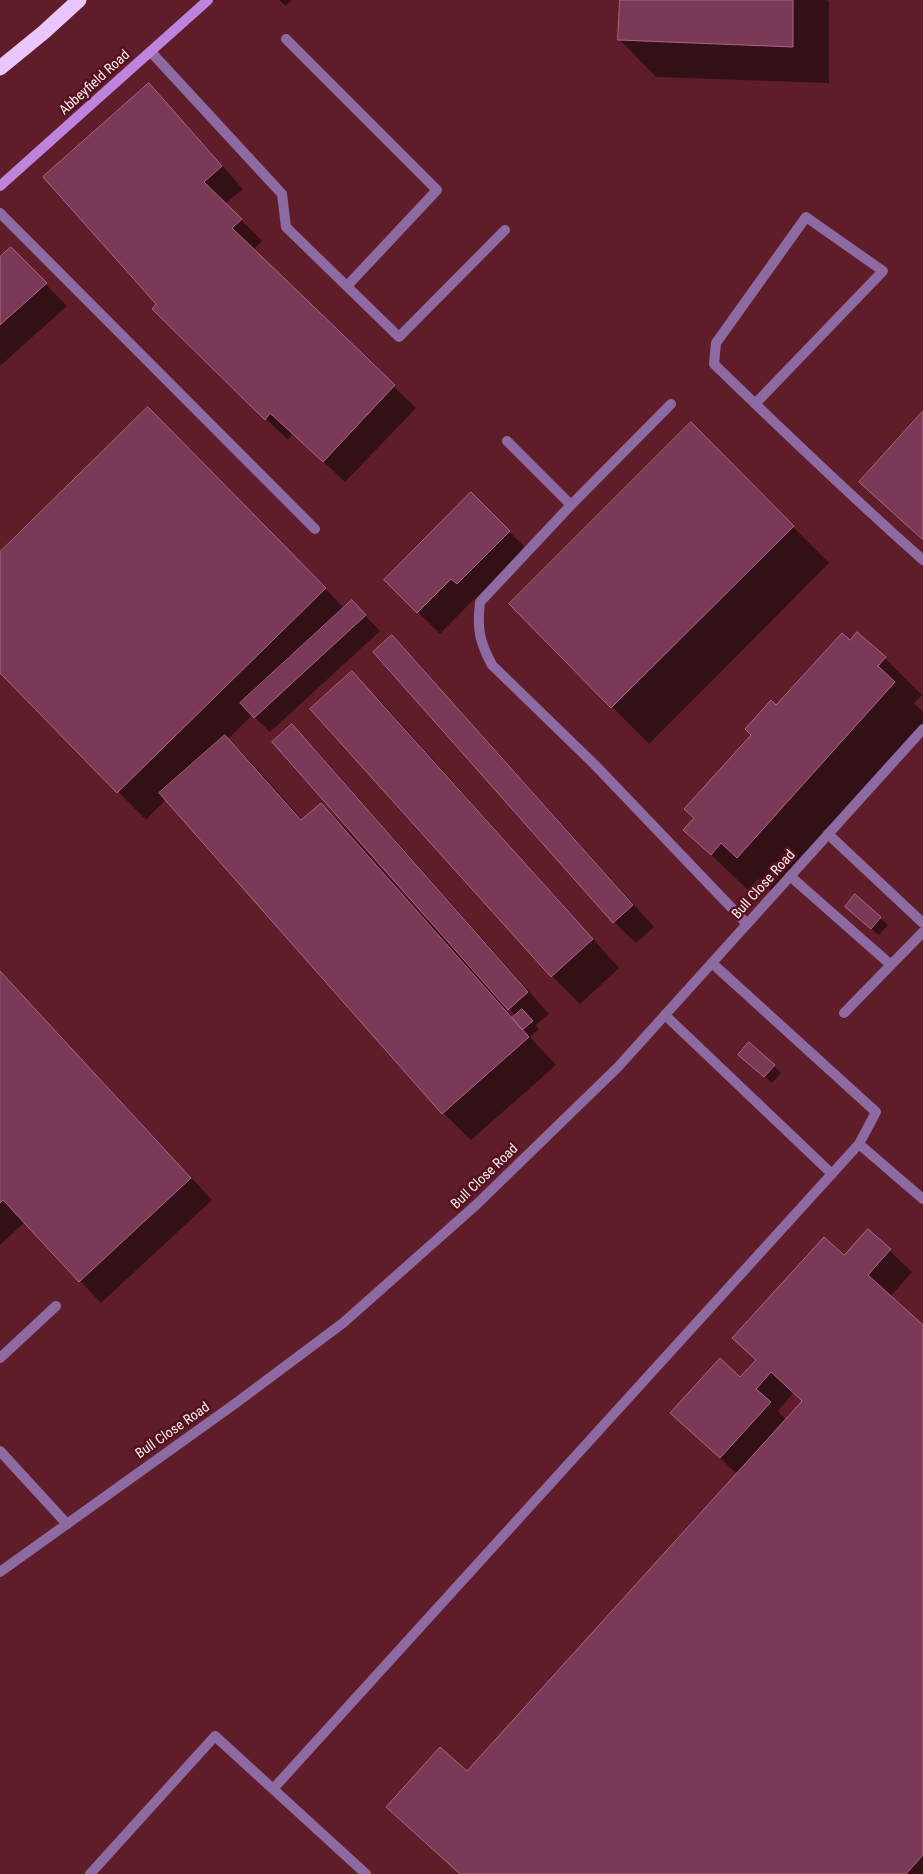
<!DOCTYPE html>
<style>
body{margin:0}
canvas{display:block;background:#5f1d29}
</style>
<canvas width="923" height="1874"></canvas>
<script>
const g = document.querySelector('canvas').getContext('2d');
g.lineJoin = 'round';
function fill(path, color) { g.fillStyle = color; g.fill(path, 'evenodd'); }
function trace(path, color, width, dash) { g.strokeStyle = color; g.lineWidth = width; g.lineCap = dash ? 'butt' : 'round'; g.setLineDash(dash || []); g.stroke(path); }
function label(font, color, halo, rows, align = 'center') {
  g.font = font + ' "Roboto Condensed",sans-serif'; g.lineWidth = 5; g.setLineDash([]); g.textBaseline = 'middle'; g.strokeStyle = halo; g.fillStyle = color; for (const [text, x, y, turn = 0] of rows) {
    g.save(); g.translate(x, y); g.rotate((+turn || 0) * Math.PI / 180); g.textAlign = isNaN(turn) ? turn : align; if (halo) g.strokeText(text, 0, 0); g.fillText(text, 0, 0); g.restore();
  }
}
fill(new Path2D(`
 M279,0h13l-6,6z
 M621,0h206l2,2v81l-173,-6 -36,-37z
 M149,85l21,22 73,82 -18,15 37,37 -9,9 163,158 -71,74 -52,-49 -5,7 -113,-109 -17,-27z
 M11,249l56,57 -67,60v-107z
 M923,413v128l-62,-59z
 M691,424l138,139 -180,181 -139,-140z
 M176,436l169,173 7,-7 28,29 -110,101 -18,-17 -24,24 25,25 50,56 18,-16 28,28 78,88 1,-2 -136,-192 22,22 235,266 -13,11 3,4 -9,8 26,28 -85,75 -28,-27 -277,-314 -20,21 -146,-149v-117zM508,1008l8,8 -2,2 -8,-9z
 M471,494l60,59 -52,52 -5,-6 -34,35 -54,-54z
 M392,637l22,22 240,268 -18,16 -22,-21z
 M885,658l37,37 -8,8 9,9v16l-149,165 -16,-14 -10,11 -63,-60 10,-12 82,-111z
 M352,673l28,27 239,268 -39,36 -28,-28z
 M854,914l26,4 8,7 -9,10z
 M0,971l212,229 -111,103 -76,-81 -25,23z
 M747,1062l27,4 7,7 -9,10z
 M868,1230l44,42 -22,25 33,30v547h-463l-72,-67 79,-34 270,-299 -65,-61 69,-34zM793,1393l10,9 -17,18 -8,-9z`), '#0007');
const building = new Path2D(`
 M620,0h173v47l-175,-7z
 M149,83l73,83 -18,16 38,37 -10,9 163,157 -72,77 -53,-49 -5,7 -113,-111 4,-5 -113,-127z
 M11,247l36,36 -47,42v-68z
 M148,407l178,181 -209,205 -117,-120v-121z
 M923,411v129l-64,-58z
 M691,422l103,104 -183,182 -102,-104z
 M471,492l39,39 -53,53 -6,-5 -34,34 -33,-33z
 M352,600l14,15 -112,103 -14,-15z
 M857,632l29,25 -8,9 17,16 -158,176 -16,-15 -10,12 -28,-25 11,-12 -10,-9 67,-74 -6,-6 26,-29 5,5 66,-72 8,7z
 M392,635l241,270 -20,18 -240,-271z
 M352,671l241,268 -42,38 -241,-268z
 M292,724l236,268 -20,18 -236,-268z
 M225,735l76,85 20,-17 208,234 -87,77 -283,-321z
 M855,894l26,23 -10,12 -26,-22z
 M0,971l191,207 -112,104 -76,-82 -3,3z
 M522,1009l11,12 -11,9 -10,-12z
 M749,1042l26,23 -11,12 -26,-22z
 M868,1229l23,20 -23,26 55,50v530l-17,19h-446l-74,-67 54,-60 27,24 335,-370 -31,-29 -15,17 15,13 -51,56 -50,-45 50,-55 20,19 16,-17 -24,-22 92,-101 20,18z`);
fill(building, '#7a3a57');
trace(building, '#aa6684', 1);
trace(new Path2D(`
 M286,39l151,151 -90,96
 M151,52l131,142 4,33 113,110 106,-107
 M0,213l315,316
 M671,404l-100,101 -91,97c-3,26 -1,39 12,63l103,100 152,159
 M755,404l128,-133 -77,-54 -90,126 -2,21c69,67 138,133 209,196
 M507,441l64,64
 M828,834l95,89
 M790,876l101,89
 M844,1013l79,-81
 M665,1015l167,159
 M859,1144l64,55
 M0,1358l56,-52
 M0,1451l67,73
 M273,1789l586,-645 17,-32 -164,-149
 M90,1874l125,-138 151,138`), '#8e6aa2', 10);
trace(new Path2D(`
 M0,1572l236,-169 107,-80 133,-118 142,-138 305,-338`), '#8e6aa2', 10);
trace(new Path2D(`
 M0,186l208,-186`), '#be84dd', 10);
trace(new Path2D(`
 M0,68l44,-36 35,-32`), '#e9c7fd', 15);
label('14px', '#ffedee', '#53111f', [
 ["Abbeyfield Road",95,83,-42],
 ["Bull Close Road",764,885,-48],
 ["Bull Close Road",485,1177,-44],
 ["Bull Close Road",173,1431,-35]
]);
</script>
